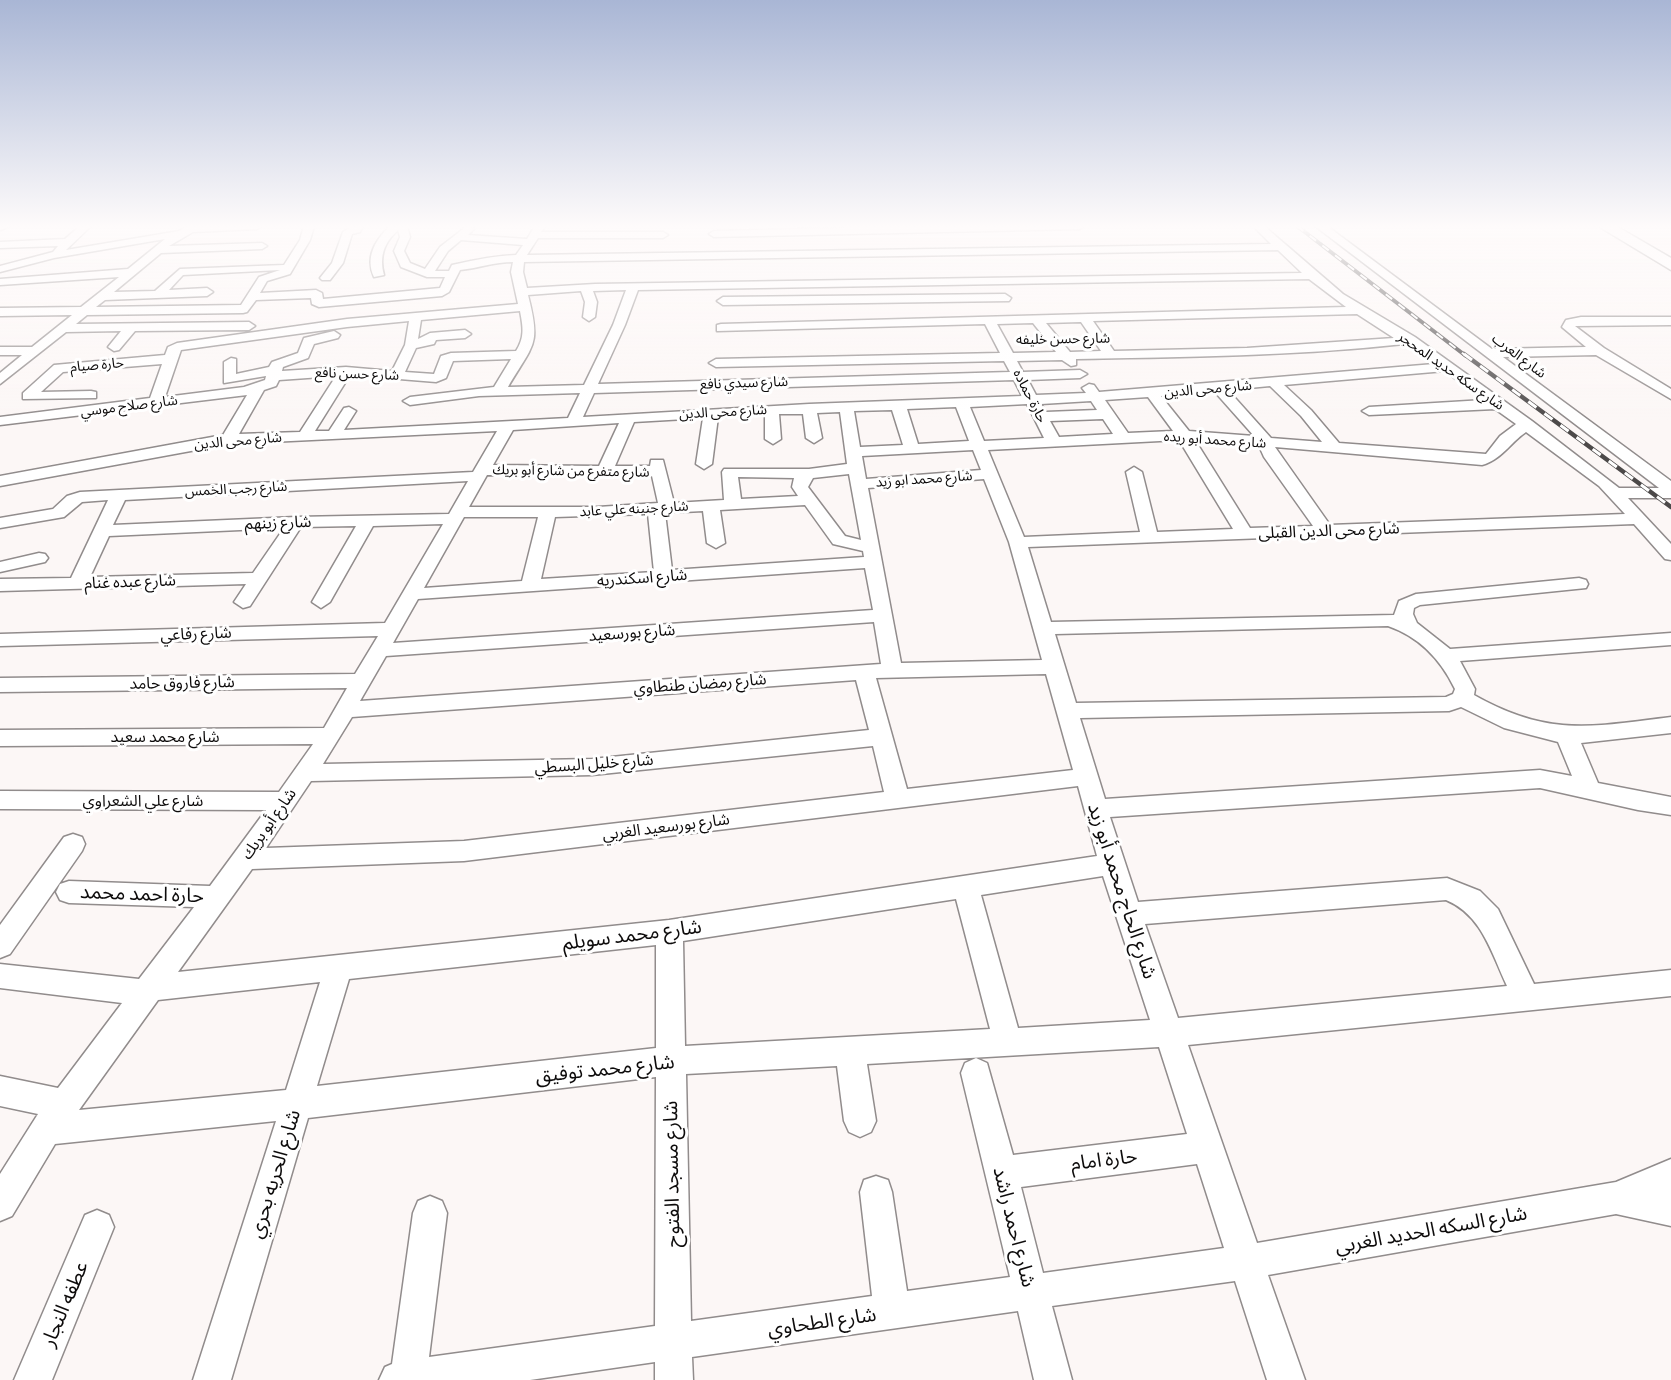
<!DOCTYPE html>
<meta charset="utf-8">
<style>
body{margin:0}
canvas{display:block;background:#fcf7f6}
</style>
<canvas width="1671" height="1380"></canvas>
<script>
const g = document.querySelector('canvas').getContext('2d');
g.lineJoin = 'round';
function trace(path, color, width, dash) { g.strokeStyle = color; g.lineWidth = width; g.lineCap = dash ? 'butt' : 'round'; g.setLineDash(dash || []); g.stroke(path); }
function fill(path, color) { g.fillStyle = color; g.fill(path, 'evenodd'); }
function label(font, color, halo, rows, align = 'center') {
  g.font = font + ' "Crimson Pro","Noto Sans Arabic",serif'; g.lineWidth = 6; g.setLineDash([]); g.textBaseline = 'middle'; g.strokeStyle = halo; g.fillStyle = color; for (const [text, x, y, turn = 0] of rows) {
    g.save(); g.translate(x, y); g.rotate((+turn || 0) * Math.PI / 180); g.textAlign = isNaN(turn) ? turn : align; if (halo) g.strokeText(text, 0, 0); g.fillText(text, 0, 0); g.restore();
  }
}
const street = new Path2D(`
 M0,226h10l-10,4z
 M80,226h11l-25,24 113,-19 9,-5h74l-5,3 -64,3 -24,14 93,-3 5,3 -5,3 -101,4 -47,39 41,-1 25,-22 104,-4 16,-25 4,-14h10l-4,14 -20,34 -23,7 -7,12 56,-3 6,3 1,6 117,-11 5,-11h-18l-26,-10 -7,-16 6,-14 -2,-7c-14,13 -19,26 -14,45l-10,2c-9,-19 1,-37 16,-51h17l3,11 -6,14 6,12 15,6 15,-22 27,-21 7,3 -6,6 59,4 8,-13h10l-4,6h122l5,3 -5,3h-125l-11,17 744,-11 -18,-18h11l79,68 72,43 117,84 87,67h40l-344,-262h12l165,123 94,-2 -24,-20 4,-7 15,-3h90v8l-96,1 29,22 67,41v10l-75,-44 -93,2 168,124v17h-43l43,46v16l-6,-1 -31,-35 -606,23 23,75 343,-7 5,-14 17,-7 163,-16 7,2 2,4 -2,4 -166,17 -6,3 -1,6 4,9 33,26 221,-16v12l-211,16 15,28 -1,6c74,42 117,32 197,22v16l-90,10 17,40 73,14v18l-33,-5 -98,-22 -430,29 28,85 309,-24 33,13 18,18 36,75 137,-14v26l-483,49 69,198 359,-61 55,-23v67l-55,-12 -348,61 37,105h-38l-32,-99 -183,25 20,74h-38l-16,-69 -326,46 1,23h-38v-18l-125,18h-151l6,-13 7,-3 21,-151 5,-12 12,-5 12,5 5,12 -18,144 226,-31 1,-249 -348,41 -77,262h-38l83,-259 -221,23 -43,72 -12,5v-47l38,-60 -38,-8v-30l58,12 64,-85 -122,-15v-24l139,15 55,-72 -125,-4 -9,-3 -4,-8 4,-8 9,-3 141,5 56,-76 -266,-1v-18l279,1 34,-48 -313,2v-16l324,-2 23,-40 -347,4v-14l355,-4 23,-38 -378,10v-12l385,-11 58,-99 -70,2 -43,76 -9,6 -9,-6 44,-76 -55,1 -51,79 -7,2 -9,-6 12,-18 -246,7v-12l71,-1 37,-78 -26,2 -18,15 -64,11v-10l53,-9 14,-13 13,-4 393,-20 24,-41 -268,13 -229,42v-10l223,-41 24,-40 -247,30v-8l150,-19 12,-34 -99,8 -22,20 50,-1 5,1v6l-73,1v-6l31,-28 111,-10 3,-8 9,-4 170,-24 171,-15 -7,-32 2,-10c-19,0 -34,6 -53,8l-11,22 -7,4 -123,11 -7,-3 -1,-6 -55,2 -9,12 -4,1 -156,2 -11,9 173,-2 6,4 -6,4 -114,1 -16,19 -5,1 -6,-4 13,-16 -55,1 -66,52v-11l22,-18h-22v-8h32l40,-32 -72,1v-8l81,-1 38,-30 -119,8v-6l128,-10 37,-30 -111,19 -54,14v-6l53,-14 5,-6 -58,2v-6l65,-3zM461,240l62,5 -7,10c-23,1 -42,5 -64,10l-3,6h-14l13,-20zM1278,250l24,23 -707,11 -68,4 -4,-16 1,-10zM280,270l-21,7 -18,28 -145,2 9,-7 102,-4 6,-4 -6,-4 -38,2 14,-15zM1309,279l37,28 -625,17 -4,1v6l268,-7 15,29 -284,6 -7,4 7,4 288,-6 6,11 -412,12 27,-59 13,-35zM626,290l-13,35 -29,60 -76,2c26,-44 33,-41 20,-92l53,-4 4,11 -2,15 6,4 6,-4 2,-15 -4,-11zM520,311c3,16 5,26 -4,40l-65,2 -10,3 -7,18 -29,-2 11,-24 18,-4 2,-4 29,-2 6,-4 -6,-4 -35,3 -12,6 3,-19zM1357,314l37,24 -147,10 -133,3 -21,-30zM409,321l-4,24 -13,26 -46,-4 -64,4 1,-4 25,-9 6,-14 24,-6 2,-3 -6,-4 -30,7 -6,15 -26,9 -3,5 -33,7v-15l-5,-1 -7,4v21l42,-7 -1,4 -21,7 -79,10 16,-47 166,-23zM1081,322l20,29 -31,1 -24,-29zM1033,323l23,29 -43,1 -16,-29zM1404,344l30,20 -335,28 -5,-7 -5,-1 -7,4 4,5 -50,2 -8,-15 52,-2 7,-4 -7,-4 -57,2 -6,-11 45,-1 9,6 5,-1v-6c110,-2 219,-3 328,-15zM511,359l-17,28 -84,10 -7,4 7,4 69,-9 101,-3 -12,25 -224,12 12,-19 -7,-4 -5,1 -15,23h-14l35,-56 86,7 10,-4 7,-17zM1445,371l39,29 -115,7 -7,4 7,4 126,-6 21,15 -16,12 -14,18 -147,-11 -28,-33 -27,-25zM336,376l-36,56 -61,2 25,-44 12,-4 3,-6zM1014,380l8,16 -213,8 -226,13 11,-24zM1270,386l31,30 21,26 -51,-4 -43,-48zM1214,391l40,45 -65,-5 -28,-35zM1148,397l25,34 -45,2 -23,-33zM1091,401l6,9 -51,2 -5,-8zM1027,404l17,34 -60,3 -14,-34zM956,407l13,34 -51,3 -11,-35zM892,410l11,35 -43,2 -6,-36zM840,412l7,52 -38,5h-85l-2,3 2,28 -50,3 -11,-43h-12l-1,6h-35l19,-44 69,-4 -7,46 8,5 8,-5 6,-47 47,-2v24l8,5 8,-5 -2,-25h24l3,24 8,5 8,-5 -5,-25zM1103,419l10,15 -54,3 -9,-16zM619,423l-20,43 -106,-1 20,-35zM1526,432l73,54 26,28 -295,11 -55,-78 207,18c19,-5 28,-22 44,-33zM1179,440l54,89 -76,3 -15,-60 -8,-5 -8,5 14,60 -116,5 -36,-87zM1195,440l64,6 5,11 49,69 -63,2zM973,450l8,20 -115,9 -4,-23zM849,474l12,66 -16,-4 -37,-49 5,-9zM487,475l165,1 6,27 -60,4h-129zM738,477l56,1 -2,9 6,9 -57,3zM984,479l25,63 33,118 -141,3 -33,-175zM468,481l-19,33 -153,3 -183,8 12,-25zM805,505l28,39 30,7 1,6 -192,13 -7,-57 38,-2 4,32 9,5 9,-5 -5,-33zM648,514l6,58 -113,7 14,-62zM464,517h74l-16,64 -98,7zM284,528l-31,45 -163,4 19,-41zM865,568l8,42 -480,33 25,-44zM874,622l7,42 -521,37 26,-45zM1388,626c32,11 53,34 67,63l-2,5 -7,3 -370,6 -21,-69zM1046,674l27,96 -166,19 -31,-111zM856,680l13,50 -277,29 -269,5 29,-47zM1461,707l43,21 54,14 14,34 -32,-6 -435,29 -25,-81 369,-7zM873,746l11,46 -420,49 -198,7 45,-67 281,-6zM1078,786l19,70 -428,64 -491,52 74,-103 212,-8zM1103,876l47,144 -132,8 -37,-133zM956,899l34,130 -305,17 -2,-105zM1446,900c36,15 45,52 61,86l-329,32 -33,-94zM656,945v103l-339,38 32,-107zM320,982l-34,108 -207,20 79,-110zM1159,1047l28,87 -174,21 -26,-92 -11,-5 -11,5 -4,10 49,204 -103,14 -15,-99 -4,-12 -12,-4 -12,4 -4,12 12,104 -181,25 -5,-247 151,-8 7,55 5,11 11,5 11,-5 5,-11 -9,-57zM1197,1164l27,84 -181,25 -22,-86z
 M353,226h10l-3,6 -8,2 -9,29 -13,17h-8l-2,-2 12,-15 11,-31z
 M925,226h160l-5,3 -366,8 -5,-3 5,-3z
 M1005,294l6,4 -2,3 -286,4 -6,-4 6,-4z
 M39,553l6,1 3,4 -3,4 -45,10v-10z
 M73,834l9,3 3,7 -3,7 -72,103 -10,4v-33l64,-88z
 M97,1210l12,5 5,12 -62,153h-38l71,-165z`);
const secondary = new Path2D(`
 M1598,226h18l55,32v12z`);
trace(street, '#918c8c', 3);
trace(secondary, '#918c8c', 3);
fill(street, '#fff');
fill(secondary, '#fff');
const railFar1 = new Path2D(`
 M1297,226l169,130`);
const rail = new Path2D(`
 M1464,354l207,153`);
trace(railFar1, '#4c4949', 4);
trace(rail, '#4c4949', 4.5);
trace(railFar1, '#fff', 2, [8]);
trace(rail, '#fff', 3, [10]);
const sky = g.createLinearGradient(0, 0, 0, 420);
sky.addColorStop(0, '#a9b6d5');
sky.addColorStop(0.54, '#fefbfb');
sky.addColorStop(1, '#fefbfb00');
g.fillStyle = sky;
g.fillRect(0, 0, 1671, 420);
label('14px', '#0d0b0b', '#fff', [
 ["شارع حسن خليفه",1063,339,-1],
 ["شارع العرب",1519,356,37],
 ["حارة صيام",97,365,-5],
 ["شارع سكه حديد المحجر",1451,371,35],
 ["شارع حسن نافع",357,374,2],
 ["شارع سيدي نافع",744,383,-2],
 ["شارع محى الدين",1208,389,-5],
 ["حارة حماده",1030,396,63],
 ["شارع صلاح موسي",129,406,-7],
 ["شارع محى الدين",723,412,-3],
 ["شارع محمد أبو ريده",1215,440,4],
 ["شارع محى الدين",238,441,-5],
 ["شارع متفرع من شارع أبو بريك",571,471,1],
 ["شارع محمد ابو زيد",924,479,-4],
 ["شارع رجب الخمس",236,489,-3],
 ["شارع جنينه علي عابد",634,509,-3]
]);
label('16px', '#0d0b0b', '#fff', [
 ["شارع زينهم",278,523,-2],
 ["شارع محى الدين القبلى",1329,531,-2],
 ["شارع اسكندريه",642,578,-4],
 ["شارع عبده غنام",130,582,-2],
 ["شارع بورسعيد",632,633,-4],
 ["شارع رفاعي",196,634,-2],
 ["شارع فاروق حامد",182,683,-1],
 ["شارع رمضان طنطاوي",700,684,-4],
 ["شارع محمد سعيد",165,737],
 ["شارع خليل البسطي",594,764,-4],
 ["شارع علي الشعراوي",143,801],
 ["شارع أبو بريك",269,824,-55],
 ["شارع بورسعيد الغربي",666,827,-7]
]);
label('20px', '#0d0b0b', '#fff', [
 ["شارع الحاج محمد أبو زيد",1122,891,72],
 ["حارة احمد محمد",142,894,2],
 ["شارع محمد سويلم",632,935,-7],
 ["شارع محمد توفيق",605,1069,-6],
 ["حارة امام",1104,1160,-7],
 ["شارع الحريه بحري",275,1174,-73],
 ["شارع مسجد الفتوح",672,1174,-91],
 ["شارع احمد راشد",1014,1227,76],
 ["شارع السكه الحديد الغربي",1431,1230,-10],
 ["عطفه النجار",65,1304,-67],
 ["شارع الطحاوي",822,1322,-8]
]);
</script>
